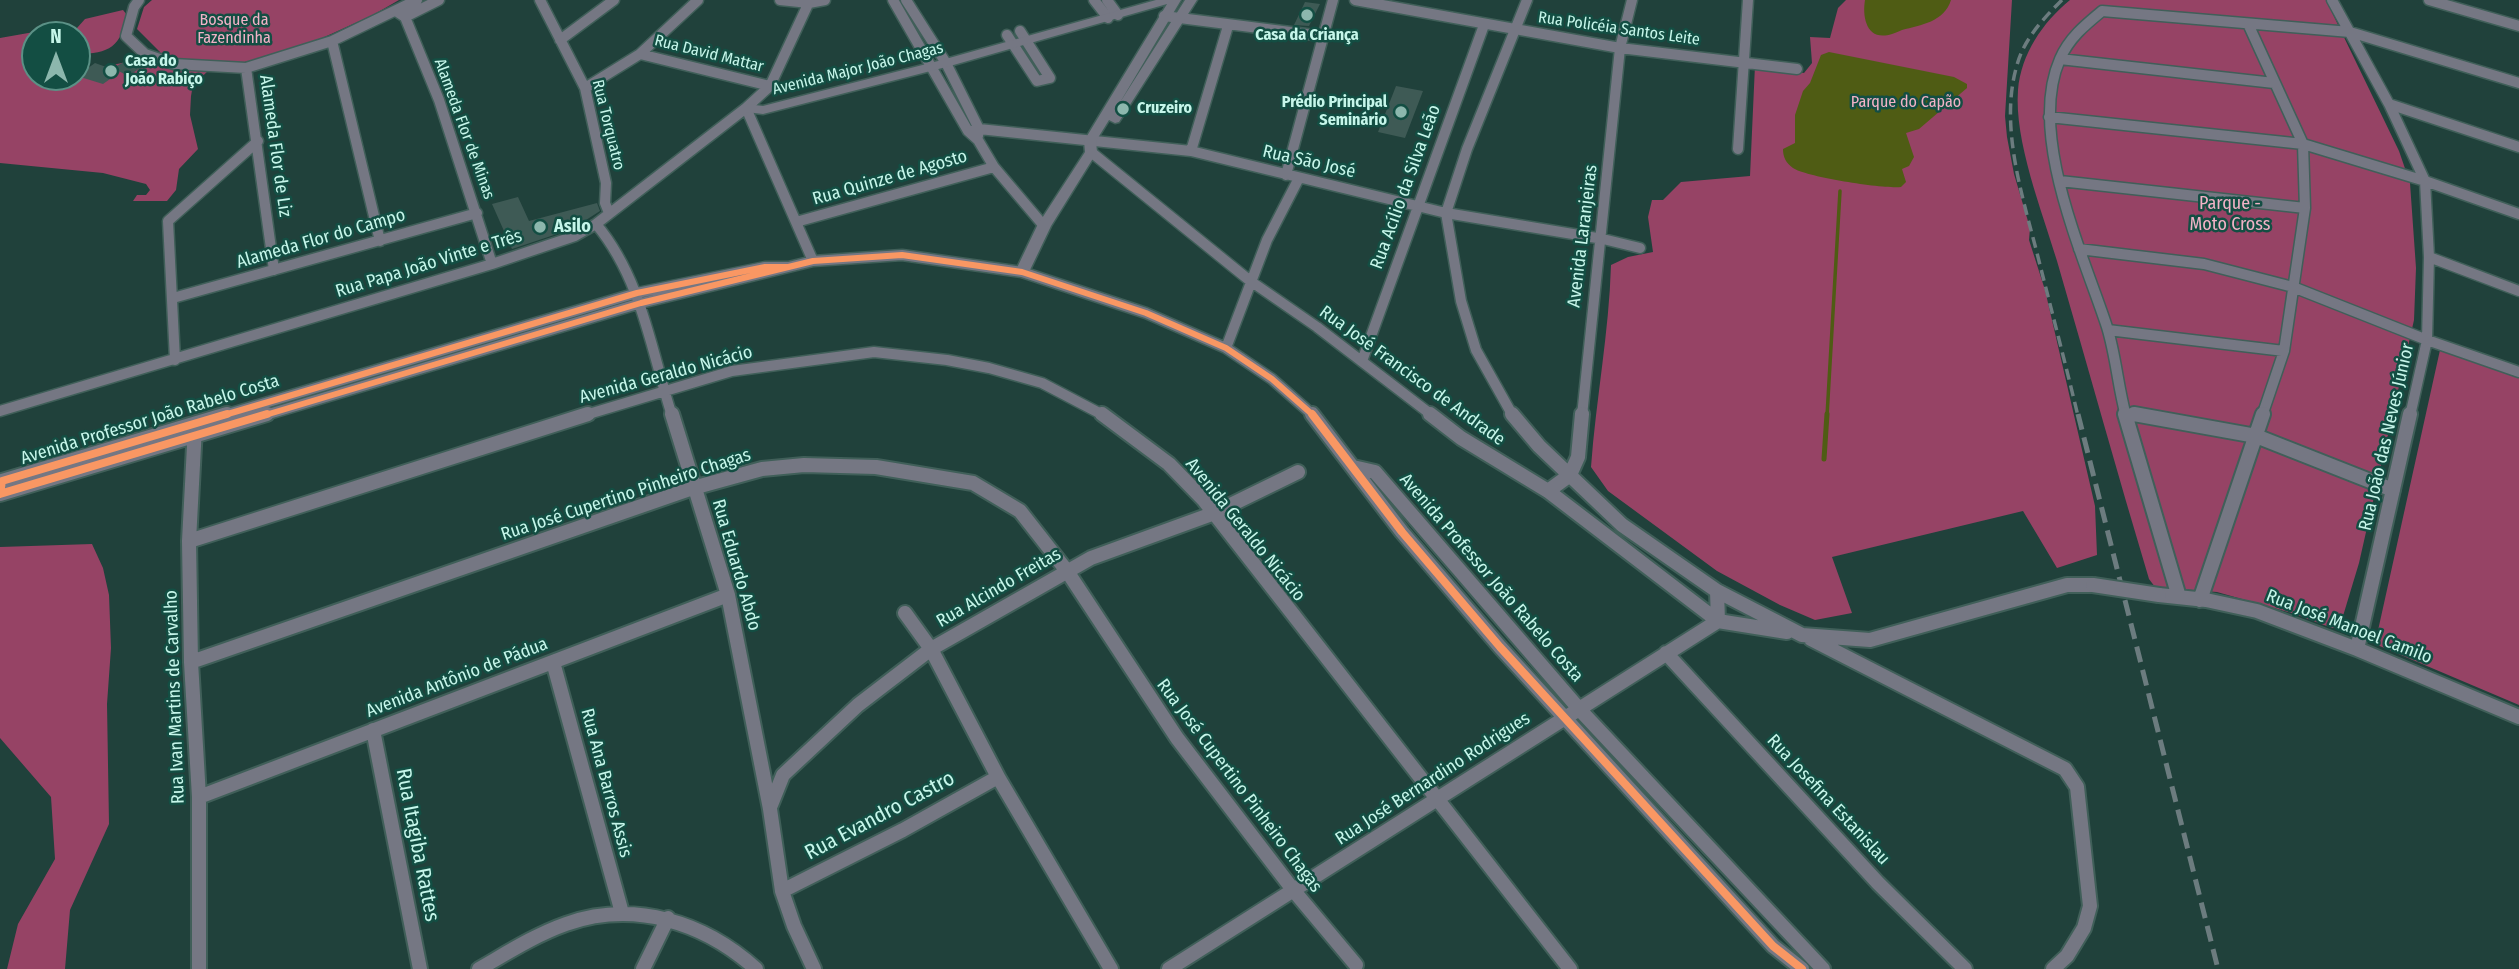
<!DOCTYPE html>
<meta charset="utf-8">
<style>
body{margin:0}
#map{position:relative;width:2519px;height:969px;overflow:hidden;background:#20413b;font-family:"Fira Sans Condensed",sans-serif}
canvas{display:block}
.north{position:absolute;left:21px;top:21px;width:70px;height:70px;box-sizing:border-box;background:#134e43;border:2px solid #5b9186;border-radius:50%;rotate:0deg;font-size:19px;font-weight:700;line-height:28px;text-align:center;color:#c6f6ea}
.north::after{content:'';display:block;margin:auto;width:24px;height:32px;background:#8cb7ad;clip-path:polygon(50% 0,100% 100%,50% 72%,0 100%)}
</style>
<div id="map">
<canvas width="2519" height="969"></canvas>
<div class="north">N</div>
</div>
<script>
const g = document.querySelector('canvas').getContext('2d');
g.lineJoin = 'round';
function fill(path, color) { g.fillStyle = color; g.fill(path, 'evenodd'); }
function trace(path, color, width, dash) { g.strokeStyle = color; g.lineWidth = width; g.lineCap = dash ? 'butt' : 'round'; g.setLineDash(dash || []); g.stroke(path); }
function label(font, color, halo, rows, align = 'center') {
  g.font = font + ' "Fira Sans Condensed",sans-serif'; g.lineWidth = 5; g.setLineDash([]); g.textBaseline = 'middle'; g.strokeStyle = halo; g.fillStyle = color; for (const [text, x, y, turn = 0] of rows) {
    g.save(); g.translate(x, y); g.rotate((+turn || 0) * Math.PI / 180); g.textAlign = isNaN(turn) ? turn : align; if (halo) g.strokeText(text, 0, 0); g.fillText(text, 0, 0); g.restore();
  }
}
fill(new Path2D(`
 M152,0h247l-26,15 -75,34 -90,22 -15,14 -2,11 -1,19 8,34 -19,20 -3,21 -9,11h-34l4,-6h9l4,-5 -4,-6 -43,-11 -103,-10v-125l34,-6 5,-4 3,4h23l12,-4 8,-9 38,-9 4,5c-6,31 -17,39 -50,39v-19h-42v42h42v-5l65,-13 18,-7 -23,-23 7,-22z
 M1846,0h166l-7,116 2,21 7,37 16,54 -1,12 16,50 50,216 2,49 -40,13 -34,-57 -191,46 20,56 -37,7 -35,-15 -63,-34 -109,-80 -17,-24c5,-68 18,-134 20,-202l17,-8 25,-5 -5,-35 4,-17h11l18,-18 69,-6 5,-111 49,8 8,-10 -2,-26 20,1 8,-30z
 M2070,0h256l73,151 11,32 6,85 -2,52 -55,243 -19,63 -8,2 -37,-14 -78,-22 -62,-5 -6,-8c-32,-106 -61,-212 -92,-318 -15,-50 -43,-120 -39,-171 3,-36 25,-68 52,-90z
 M2440,350l79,28v327l-144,-61z
 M92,544l11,24 6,27 2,53 -4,56 2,120 -39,86 -5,59h-58l11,-45 37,-65 -4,-62 -51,-59v-191z`), '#964365');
fill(new Path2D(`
 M1865,0h86c-7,22 -30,25 -49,30 -3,1 -6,3 -10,4 -25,8 -30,-16 -27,-34z
 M1829,52l125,25 13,7v4l-48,41 -13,4 8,24 -5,9 -7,3 4,13 -5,5c-17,2 -95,-10 -108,-19 -7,-5 -10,-11 -10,-19l12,-6v-28l8,-24 7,-8 11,-28z`), '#4f5c14');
trace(new Path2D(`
 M1827,416l13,-225`), '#4f5c14', 3.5);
trace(new Path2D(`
 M1824,459l3,-45`), '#4f5c14', 5);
fill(new Path2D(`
 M1305,2l15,2 -11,22 -15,-1z
 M133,57l15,6 -20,13 -15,-8z
 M95,63l25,9 -17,12 -26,-8z
 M1396,86l27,5 -18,47 -27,-6z
 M518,197l11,24 68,-18 3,8 -28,18 -60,20 -20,-45z`), '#3e5a55');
const minorFar1 = new Path2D(`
 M139,0l-5,7 -8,29 19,18 29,10 72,4 86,-27 85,-41
 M540,0l45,88 21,95 -1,20 4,10
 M780,0l29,3 16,-3
 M893,0l75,131 10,9 16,27 50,59
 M906,0l40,63 33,66 -1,7
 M1094,0l14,18
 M1107,0l11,15
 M1355,0l265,48 177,21
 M2332,0l57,104 36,77 4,76 -2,83 -17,76
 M2429,0l90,26
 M396,11l9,6 34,83 53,164
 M1164,16l158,20
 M405,17l34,-17
 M2249,26l54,118 2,64 -21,143 -22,65
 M1007,35l30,46 13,-3 -30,-47
 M560,40l54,-40
 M332,41l48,200
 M640,54l130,32
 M2060,59l214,24
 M246,68l28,202
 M585,88l55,-34 58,-54
 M2389,104l130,43
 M746,108l67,153
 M2049,117l254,27 122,37 94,33
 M968,131l11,-2 212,22 255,62 157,26 37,9
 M1738,149l10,-149
 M1191,151l37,-125
 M1091,152l158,128 68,47 116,89
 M1286,175l47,-175
 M2060,181l245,27
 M796,222l198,-55
 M596,224c46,55 55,126 76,192
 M2079,249l125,15 89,23 134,53 92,32
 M2429,257l90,34
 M173,298l304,-85
 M2108,330l176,21
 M1226,348l41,-108 32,-62
 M175,360l-7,-139 90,-80
 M1362,361l122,-336
 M0,411l492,-147 83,-28 21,-12 150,-116 24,-22 40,-86
 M2125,413l21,3
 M221,416l416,-123 128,-26h23
 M262,416l379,-113 172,-42 89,-6 120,17 124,41 80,35 46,31 42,37
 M582,416l150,-45 142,-19 73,8 42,8 53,15 63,33
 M1513,416l-37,-66 -15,-49 -15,-88 21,-64 60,-149
 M1582,416l38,-368 12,-48
 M2126,416c-8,-29 -10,-60 -19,-89 -24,-73 -80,-193 -47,-268 9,-21 25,-34 42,-48l248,21 169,51`);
const minor = new Path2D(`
 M227,414l-225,67 -2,13 267,-80
 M672,414l56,181 42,214 12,82 12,35 20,43
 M1102,414l67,50 34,35 367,470
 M1312,414l90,118 98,115 273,299 29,23
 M1430,414l31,24 87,53 170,130
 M1512,414l27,32 83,79 95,66 85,44 68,5 197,-55h26
 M2125,414l54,183
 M2134,414l122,22 137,54
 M195,427l-6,114 2,121 8,135v172
 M1353,467l22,5 205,238 243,259
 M1548,491l22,-16 8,-18 4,-43
 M189,541l399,-127
 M1717,591l1,30
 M2159,595l47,5 51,11 100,38 162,68
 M2200,600l63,-186
 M905,613l26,36 67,128 113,192
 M1718,621l69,11
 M1811,639l254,130 12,18 13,119 -6,22 -17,28 -14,13
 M2357,649l53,-235
 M1666,653l212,230 87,86
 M191,662l502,-174 69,-19 42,-4 72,2 97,16 47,28 47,60 110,167 117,153 62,74
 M553,662l69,251
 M373,730l47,239
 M199,797l529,-202
 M771,805l12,-30 75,-70 73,-56 160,-91 121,-44 86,-42
 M782,891l121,-61 95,-53
 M479,969c28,-16 56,-34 87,-45 68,-24 138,-2 190,45
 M643,969l25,-51
 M1169,969l549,-348`);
const tertiary = new Path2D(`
 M1156,0h25l-62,104 66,-104h12l-78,122 -4,1 -6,-3 -13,21 1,11 -46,74 -22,46 -7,5 -7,-5 22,-46 48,-74 -1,-11 83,-137 -217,62 -187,48 -17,-2 -6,-4 6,-4 17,2 179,-46z`);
trace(minorFar1, '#405f59', 13);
trace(minor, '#405f59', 18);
trace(tertiary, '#405f59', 3);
trace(minorFar1, '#757783', 10);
trace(minor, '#757783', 14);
fill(tertiary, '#757783');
trace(new Path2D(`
 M2062,0c-19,19 -38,39 -45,65 -19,64 8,138 23,200 13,51 26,101 38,151`), '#6c7c7f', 3.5, [11, 6]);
trace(new Path2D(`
 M2078,414l140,555`), '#6c7c7f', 5, [16, 8]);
const minorBridge = new Path2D(`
 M2093,585l66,10`);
trace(minorBridge, '#405f59', 18, []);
trace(minorBridge, '#757783', 14);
trace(new Path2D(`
 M221,416l416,-123 128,-26h23
 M262,416l379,-113 172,-42 89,-6 120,17 124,41 80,35 46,31 42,37`), '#f99763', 6);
trace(new Path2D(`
 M227,414l-225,67 -2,13 267,-80
 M1312,414l90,118 98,115 273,299 29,23`), '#f99763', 8);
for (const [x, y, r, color] of [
 [1307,15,7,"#8cb7ad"],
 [111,71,7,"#8cb7ad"],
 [1123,109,7,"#8cb7ad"],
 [1401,112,7,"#8cb7ad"],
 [540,227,7,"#8cb7ad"]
]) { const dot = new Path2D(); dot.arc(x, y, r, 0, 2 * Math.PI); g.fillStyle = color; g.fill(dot); trace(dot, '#134e43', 2.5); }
label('16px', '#f2b2c7', '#134e43', [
 ["Bosque da",234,21],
 ["Fazendinha",234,39],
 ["Parque do Capão",1906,103]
]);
label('16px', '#c6f6ea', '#134e43', [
 ["Rua Policéia Santos Leite",1619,29,8],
 ["Rua David Mattar",709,54,14],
 ["Avenida Major João Chagas",858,69,-14],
 ["Rua Torquatro",608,125,76],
 ["Alameda Flor de Minas",464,129,70]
]);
label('bold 16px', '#c6f6ea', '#134e43', [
 ["Casa da Criança",1307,36,"center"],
 ["Casa do",125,62],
 ["João Rabiço",125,80],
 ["Prédio Principal",1387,103,"right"],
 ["Seminário",1387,121,"right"],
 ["Cruzeiro",1137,109]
], 'left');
label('18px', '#c6f6ea', '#134e43', [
 ["Alameda Flor de Liz",275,146,82],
 ["Rua São José",1309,162,13],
 ["Rua Quinze de Agosto",890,178,-16],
 ["Rua Acílio da Silva Leão",1406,187,-70],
 ["Avenida Laranjeiras",1583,236,-83],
 ["Alameda Flor do Campo",321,239,-16],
 ["Rua Papa João Vinte e Três",429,264,-17],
 ["Avenida Geraldo Nicácio",666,375,-15],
 ["Rua José Francisco de Andrade",1412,376,36],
 ["Avenida Professor João Rabelo Costa",150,420,-17],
 ["Rua João das Neves Júnior",2387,437,-77],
 ["Rua José Cupertino Pinheiro Chagas",626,495,-18],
 ["Avenida Geraldo Nicácio",1245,530,51],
 ["Rua Eduardo Abdo",736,565,74],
 ["Avenida Professor João Rabelo Costa",1491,578,49],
 ["Rua Alcindo Freitas",999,588,-30],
 ["Rua José Manoel Camilo",2349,627,21],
 ["Avenida Antônio de Pádua",457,678,-21],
 ["Rua Ivan Martins de Carvalho",175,697,-92],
 ["Rua José Bernardino Rodrigues",1433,779,-33],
 ["Rua Ana Barros Assis",606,783,75],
 ["Rua José Cupertino Pinheiro Chagas",1239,786,53],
 ["Rua Josefina Estanislau",1828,800,47]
]);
label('18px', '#f2b2c7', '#134e43', [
 ["Parque -",2230,204],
 ["Moto Cross",2230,225]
]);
label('bold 18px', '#c6f6ea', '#134e43', [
 ["Asilo",554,227]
], 'left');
label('21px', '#c6f6ea', '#134e43', [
 ["Rua Evandro Castro",880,816,-28],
 ["Rua Itagiba Rattes",417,845,79]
]);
</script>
